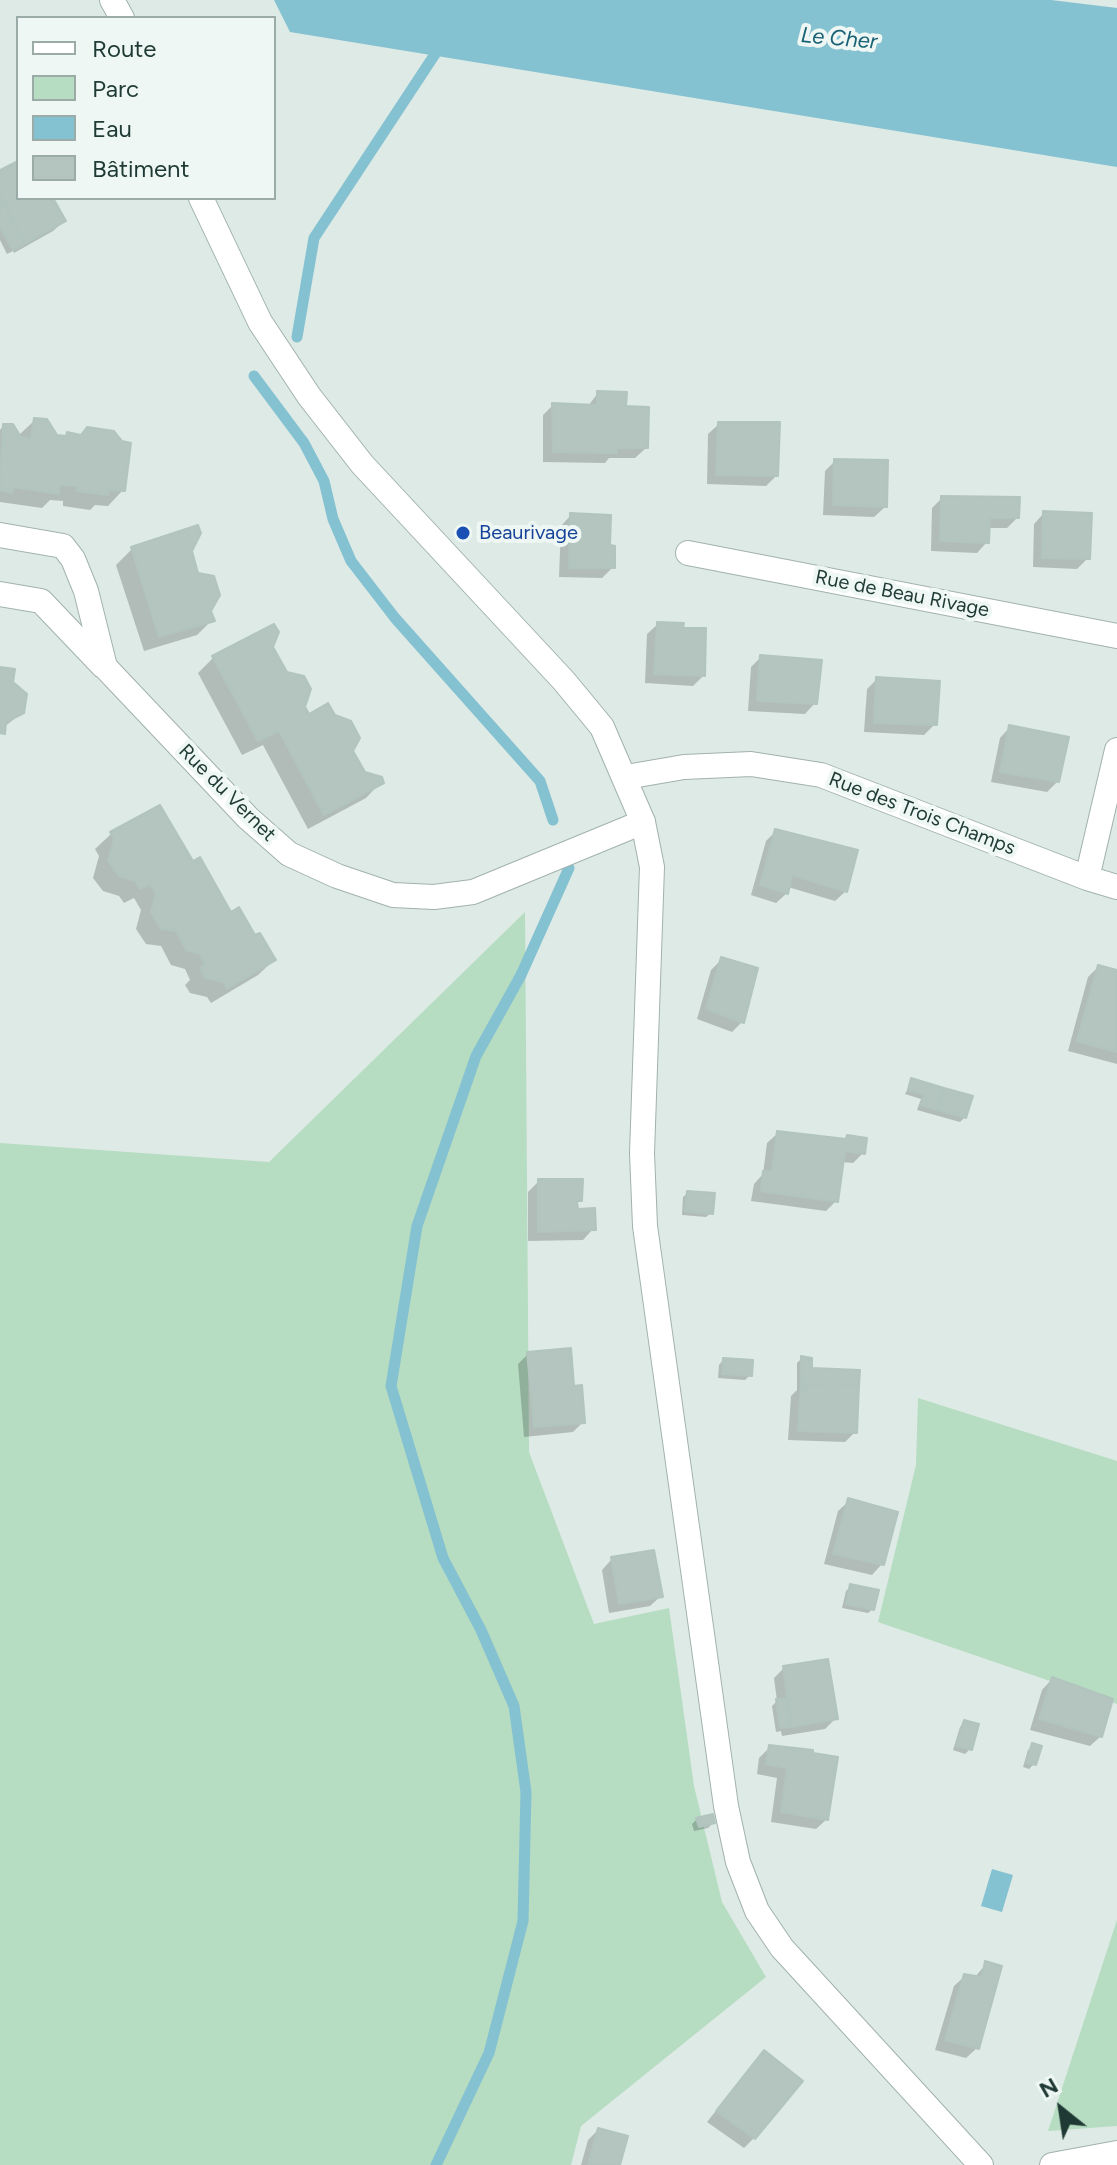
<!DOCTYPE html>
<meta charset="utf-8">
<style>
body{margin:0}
#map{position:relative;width:1117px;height:2165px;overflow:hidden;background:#deeae5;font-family:Figtree,sans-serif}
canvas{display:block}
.legend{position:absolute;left:16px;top:16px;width:260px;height:184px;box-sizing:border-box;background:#eef7f3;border:2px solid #9baba7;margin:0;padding:10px 14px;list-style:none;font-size:24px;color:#1f3a34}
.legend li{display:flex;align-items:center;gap:16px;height:40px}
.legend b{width:40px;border:2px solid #9baba7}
.north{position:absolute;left:1021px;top:2069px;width:80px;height:80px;-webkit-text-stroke:6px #eef7f3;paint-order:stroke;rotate:330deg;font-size:22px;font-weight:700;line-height:32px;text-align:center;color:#1f3a34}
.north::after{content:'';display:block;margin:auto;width:28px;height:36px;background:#1f3a34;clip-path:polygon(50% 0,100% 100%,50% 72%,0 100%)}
</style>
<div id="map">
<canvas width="1117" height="2165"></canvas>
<ul class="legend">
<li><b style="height:10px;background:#fff"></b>Route</li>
<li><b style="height:22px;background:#b6dcc2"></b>Parc</li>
<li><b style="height:22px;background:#84c1d1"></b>Eau</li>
<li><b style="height:22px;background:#b3c5be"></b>Bâtiment</li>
</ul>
<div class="north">N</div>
</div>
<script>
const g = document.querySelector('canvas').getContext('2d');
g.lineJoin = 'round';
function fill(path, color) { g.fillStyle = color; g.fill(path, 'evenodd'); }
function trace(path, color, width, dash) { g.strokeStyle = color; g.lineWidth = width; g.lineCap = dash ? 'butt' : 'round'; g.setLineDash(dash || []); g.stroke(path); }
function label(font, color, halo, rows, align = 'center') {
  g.font = font + ' Figtree,sans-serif'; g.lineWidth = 8; g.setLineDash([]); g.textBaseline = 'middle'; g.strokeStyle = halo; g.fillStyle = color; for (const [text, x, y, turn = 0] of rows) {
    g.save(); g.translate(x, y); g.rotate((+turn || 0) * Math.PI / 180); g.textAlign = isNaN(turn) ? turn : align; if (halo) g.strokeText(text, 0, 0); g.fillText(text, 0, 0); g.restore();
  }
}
fill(new Path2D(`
 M525,912l4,540 65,172 75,-16 25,178 28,116 44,75 -185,149 -10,39h-571v-1022l269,19z
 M918,1398l199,63v243l-239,-82 38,-157z
 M1117,1920v206l-69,5z`), '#b6dcc2');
fill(new Path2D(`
 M274,0h777l66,8v159l-827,-135z
 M992,1869l21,6 -11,37 -21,-6z`), '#84c1d1');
fill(new Path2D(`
 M18,163v35h33l13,23 -11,10 -39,22 -1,-2 -6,3 -7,-14v-68z
 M598,393l26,15 22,40 -11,10h-26l-4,5 -62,-1v-47l10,-10 35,1z
 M35,420l21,16 8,2 4,-4 13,3 42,53 -15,16 -13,-1 -5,5 -27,-4v-5l-13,-1 -8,8 -42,-6v-72l3,-4 15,10z
 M719,424l57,52 -10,10 -59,-2 1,-50z
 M835,461l50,46 -11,10 -51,-2 2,-44z
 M942,498l75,20 -10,10h-20v14l-10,11 -46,-2 1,-43z
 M1044,513l44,45 -11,11 -44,-2 1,-43z
 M571,515l37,32 5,20 -11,11 -43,-1 2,-51z
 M132,549l58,2 22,69 -15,15 -53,16 -28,-86z
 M658,624l45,52 -10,10 -48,-3 2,-49z
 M274,627l-3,21 37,69 25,-1 31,58 17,8 -15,16 -58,31 -45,-84 -21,10 -44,-82 15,-15z
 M761,657l54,46 -10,11 -57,-3 3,-44z
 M0,669l11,14 12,29 -19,15 -4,8z
 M877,679l58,45 -11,11 -60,-3 3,-43z
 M1010,727l48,54 -11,11 -56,-10 9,-44z
 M159,808l33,56 39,50 43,46 -16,15 -47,28 -4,-6 -17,-4 -5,-8 5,-5 -5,-11 -14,-4 -10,-19 -15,-2 -10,-15 5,-19 -7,-12 -10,5 -5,-7 -16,-5 -10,-13 6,-22 -4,-7 16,-15z
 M776,831l70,60 -11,10 -47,-14 -1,6 -11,10 -25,-8 15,-54z
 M721,960l21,62 -10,10 -35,-13 14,-49z
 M1098,967l19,5v92l-49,-13 20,-74z
 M912,1081l53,36 -5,5 -43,-12 4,-11 -16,-5z
 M778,1133l85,20 -10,10 -11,-1 -6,39 -10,10 -75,-10 3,-17 9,-10 4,-31z
 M539,1181l41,19 -4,4v7l17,18 -10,11 -55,1v-49z
 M688,1193l23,20 -5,4 -24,-2 1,-18z
 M528,1354l44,34 11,34 -10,10 -49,5 -6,-73z
 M802,1358l53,74 -10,10 -57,-2 3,-44 6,-6v-27z
 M723,1360l27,15 -5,5 -27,-2 1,-13z
 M849,1501l33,63 -10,11 -48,-11 14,-53z
 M612,1559l49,37 -11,10 -41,7 -7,-43z
 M851,1586l22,23 -5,4 -26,-5 4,-17z
 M784,1668l52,50 -11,11 -43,7 -1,-5 -5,1 -4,-26 5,-5 -3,-23z
 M1052,1679l49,57 -11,10 -60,-16 12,-40z
 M964,1722l6,27 -5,5 -12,-4 7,-23z
 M1033,1745l1,19 -5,5 -6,-2 5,-17z
 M770,1747l41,5 16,67 -11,10 -45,-7 6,-44 -20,-4 2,-16z
 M697,1819l16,4 -5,5 -14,3 -2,-7z
 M986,1964l-9,84 -11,10 -31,-8 19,-64 11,-10 10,1z
 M754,2063v75l-10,10 -37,-26z
 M598,2130l20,35h-37l7,-25z`), '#0003');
trace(new Path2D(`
 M297,337l17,-99 127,-193
 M254,376l50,67 20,38 9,38 18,42 44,57 145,163 13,39
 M436,2165l53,-112 34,-132 3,-129 -12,-86 -33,-76 -38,-72 -52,-172 26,-160 59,-170 45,-81 48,-107`), '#84c1d1', 11);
const building = new Path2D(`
 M18,161v37h35l13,23 -41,23 -25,-47v-27z
 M0,197l25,47 -12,6 -13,-23z
 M597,391l30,1 -1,14 23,1 -1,41h-31v5l-64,-1 -1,-49 45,2z
 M34,418l13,1 10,16 9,1 1,-4 14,3 6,-8 27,4 8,10 9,2 -6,48 -16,-1 -1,5 -31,-4 1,-5 -18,-1 -1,9 -46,-7 -1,6 -12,-3 3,-66h10l8,13 10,2z
 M718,422h62l-2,54 -62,-1z
 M834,459l54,1 -1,47 -54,-2z
 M941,496l79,1 -1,21h-29l-1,25 -49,-2z
 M1043,511l49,2 -2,46 -48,-1z
 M570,513l41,2 -1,30 5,1v22h-46z
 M198,525l3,8 -9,18 6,22 16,3 6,19 -9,16 4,10 -56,16 -28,-90z
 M657,622l27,1 -1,5h23l-1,48 -51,-2z
 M274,624l5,8 -6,15 14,25 17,4 7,13 -6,18 4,7 19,-11 7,12 16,6 9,17 -7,13 12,21 17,5 2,6 -60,32 -45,-84 -21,10 -46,-85z
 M760,655l62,5 -5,44 -60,-3z
 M0,667l15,2 -2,13 14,12 -3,19 -18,9 -1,12 -5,-1z
 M876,677l64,4 -3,44 -63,-2z
 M1009,725l60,12 -10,45 -59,-10z
 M160,805l33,56 7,-4 31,55 8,-5 16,28 5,-2 16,27 -49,29 -4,-7 -18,-4 -5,-10 5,-3 -5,-11 -14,-4 -10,-19 -15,-2 -10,-17 5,-18 -6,-10 -10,5 -5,-8 -16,-5 -11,-15 6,-22 -4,-7z
 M775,829l83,21 -11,42 -55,-17 -4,19 -28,-9z
 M721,957l37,11 -14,55 -38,-14z
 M1098,965l19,5v82l-40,-11z
 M911,1078l33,10 -7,22 -16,-5 3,-11 -16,-4z
 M944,1088l29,8 -7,22 -29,-8z
 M777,1131l69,8 1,-4 20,3 -2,16 -20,-3 -7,51 -77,-11 2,-20h9z
 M538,1179h45l-1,22h-5l1,8 17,-1 1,22 -58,2z
 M687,1191l28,2 -2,21 -28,-3z
 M571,1348l3,38 8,-1 3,38 -51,4 -7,-75z
 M801,1356l11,2v10l48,2 -1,15 -58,-1z
 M723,1358l30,2 -1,16 -30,-2z
 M801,1384l58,1 -2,48 -59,-2z
 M848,1498l50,14 -14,53 -51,-11z
 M654,1550l9,47 -44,7 -8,-47z
 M850,1584l29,6 -5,20 -28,-6z
 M828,1659l10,60 -47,8 -8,-61z
 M1052,1677l61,22 -11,38 -63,-18z
 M788,1698l3,29 -11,1 -4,-29z
 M964,1720l15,4 -7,26 -16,-4z
 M1032,1743l10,3 -6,19 -10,-2z
 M769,1745l44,5v3l25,4 -10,63 -47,-8 6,-44 -21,-4z
 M713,1814l2,9 -16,4 -3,-9z
 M985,1961l17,5 -23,83 -34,-9 19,-66 18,3z
 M764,2050l39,31 -48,58 -39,-28z
 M598,2128l30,8 -8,29h-32z`);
fill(building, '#b3c5be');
trace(building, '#b1c4bd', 2);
const minor = new Path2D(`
 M0,535l63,11 10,13 13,32 19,76 143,151 41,36 48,22 56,19 41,2 39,-5 170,-70
 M688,553l429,83
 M0,594l41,7 62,65
 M626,777l58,-10 67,-3 70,11 266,103 30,9
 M1087,878l30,-128
 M1052,2165l65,-12`);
const tertiary = new Path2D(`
 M112,0l10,18
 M201,198l59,124 49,74 53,68 202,217 38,46 41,95 9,45 -10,286 3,73 81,580 12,56 19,49 25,37 199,217`);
trace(minor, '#a1b2ac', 26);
trace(tertiary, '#a1b2ac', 26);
trace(minor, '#fff', 24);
trace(tertiary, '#fff', 24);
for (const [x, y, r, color] of [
 [463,533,8,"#1a4fb4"]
]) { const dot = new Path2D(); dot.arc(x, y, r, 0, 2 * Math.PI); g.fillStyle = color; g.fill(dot); trace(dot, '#eef7f3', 3); }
label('20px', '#164399', '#eef7f3', [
 ["Beaurivage",479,533]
], 'left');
label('20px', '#1f3a34', '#eef7f3', [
 ["Rue de Beau Rivage",902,594,11],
 ["Rue du Vernet",227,793,45],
 ["Rue des Trois Champs",922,814,21]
]);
label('italic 22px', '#196276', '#eef7f3', [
 ["Le Cher",839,39,5]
]);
</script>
